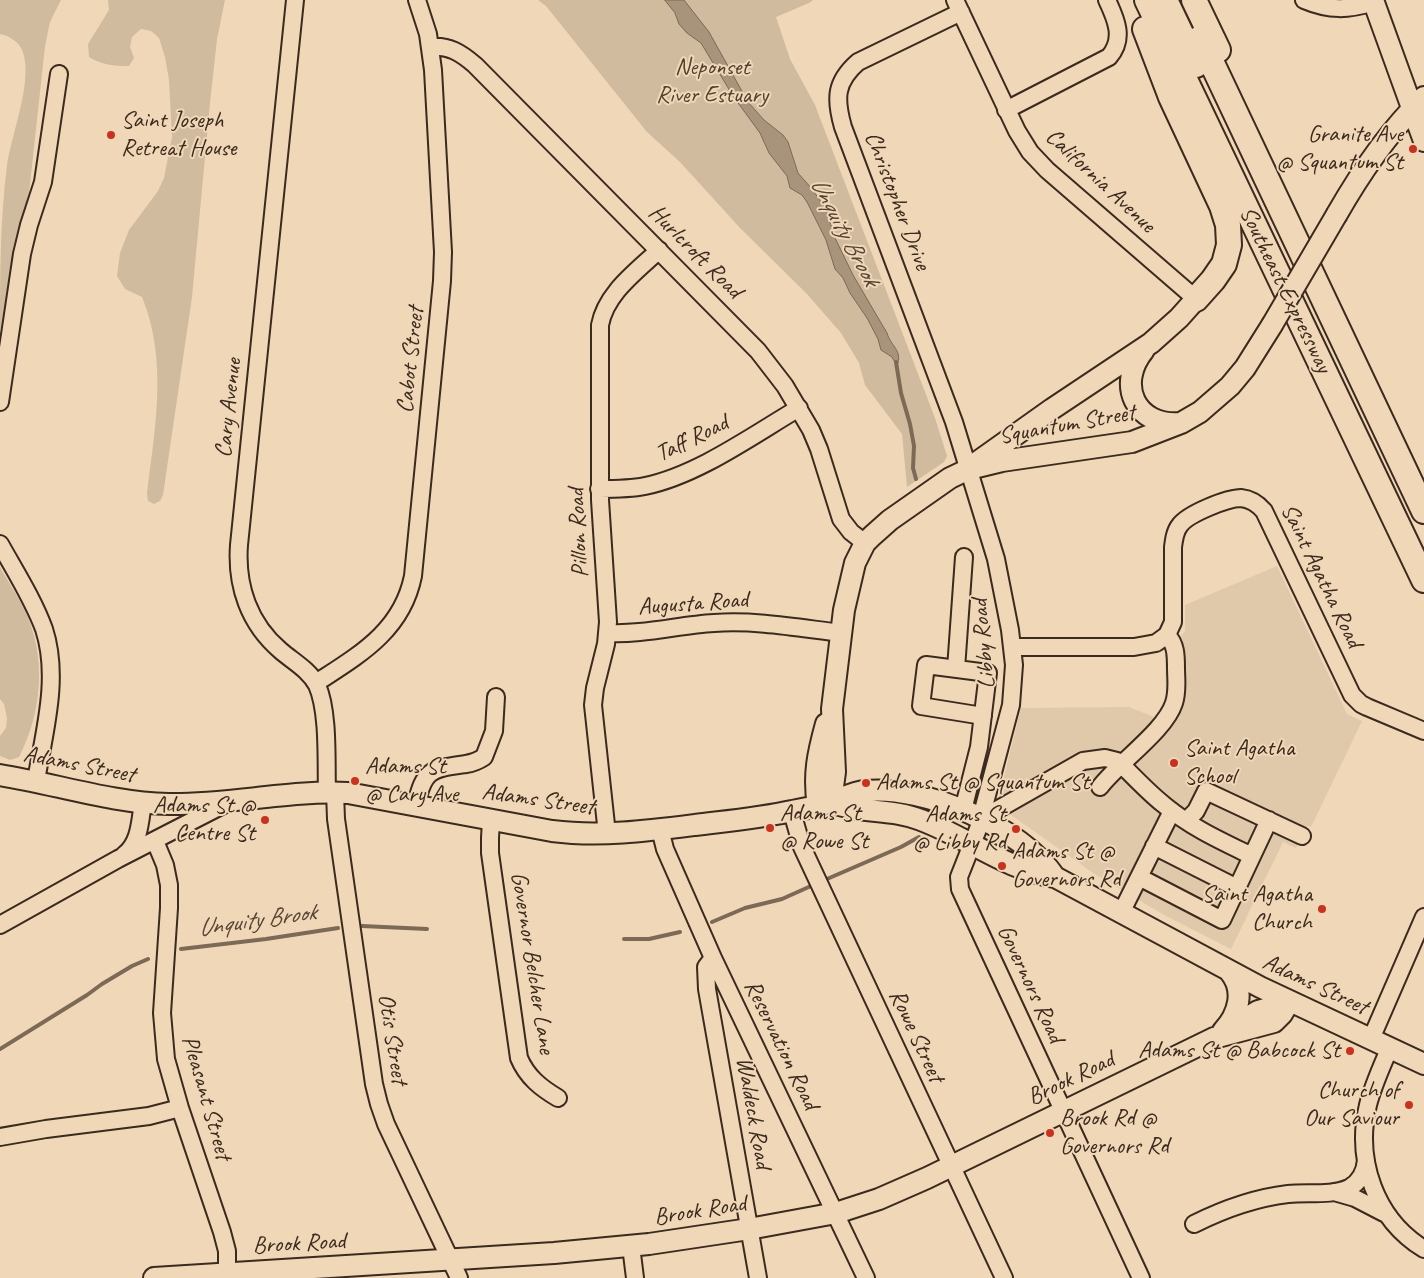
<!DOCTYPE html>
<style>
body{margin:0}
canvas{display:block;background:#efd7b7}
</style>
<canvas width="1424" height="1278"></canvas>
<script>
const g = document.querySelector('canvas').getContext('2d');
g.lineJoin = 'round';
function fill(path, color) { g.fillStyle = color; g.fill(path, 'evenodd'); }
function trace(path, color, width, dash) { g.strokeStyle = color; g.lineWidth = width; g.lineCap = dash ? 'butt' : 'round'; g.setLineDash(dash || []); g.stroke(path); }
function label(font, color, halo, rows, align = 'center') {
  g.font = font + ' Caveat,sans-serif'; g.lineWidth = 4; g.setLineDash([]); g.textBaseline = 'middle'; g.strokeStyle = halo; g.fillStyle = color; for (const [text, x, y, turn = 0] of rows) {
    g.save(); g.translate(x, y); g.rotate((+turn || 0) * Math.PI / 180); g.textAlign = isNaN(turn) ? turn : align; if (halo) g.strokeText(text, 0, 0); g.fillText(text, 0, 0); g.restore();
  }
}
fill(new Path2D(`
 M1277,566l70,148 15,7 -51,106 -4,-1 -11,22 -13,-6 -52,107 -65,-33 -70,-41 -99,-70 24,-97 108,-1 25,10 9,-12 3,-7 -1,-43 20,-24v-26z`), '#e0c8aa');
fill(new Path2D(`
 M0,0h61l-11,22 -5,24 -16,147 -15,58 -14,82c0,-55 0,-113 7,-168 5,-32 24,-79 17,-109 -2,-12 -13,-20 -24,-22z
 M108,0h117l-8,39 -7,64 -18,194 -29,198 -3,6 -6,3 -6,-3 -1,-8c8,-65 21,-133 -5,-196l-17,-8 -8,-13 3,-23 9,-23 29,-39 6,-13 8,-41 -3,-57 -4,-23 -6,-19 -8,-7 -10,-2 -9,8 -2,10 4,11 -5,8c-16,0 -27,-1 -40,-9l-1,-13 21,-34z
 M538,0h275l-4,3 -33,14 14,42 25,46 120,313 12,38 -3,6 -37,25 -5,-53 -37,-49 -6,-22 -18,-30 -34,-39 -67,-66 -60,-66 -33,-30 -101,-126z
 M0,567c8,15 18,29 25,44 22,46 17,101 -6,146l-9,3 -10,-4v-20l6,-8 1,-10 -3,-14 -4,-5z`), '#d1bb9e');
const water = new Path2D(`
 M665,0h19l25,32 39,70 16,18 19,15 5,7 10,31 14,16 14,20 9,29 18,37 34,58c4,14 16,17 10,33l-5,-9 -11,-7 -3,-11 -11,-21 -17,-25 -7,-15 -8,-9 -9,-29 -19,-38 -5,-7 -12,-7 -3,-12 -18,-23 -9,-20 -27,-37 -32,-53 -14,-10 -8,-9 -4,-11z`);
fill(water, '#a8937b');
trace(water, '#7c6956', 1);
trace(new Path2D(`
 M896,362l5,31 9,31 4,22 -1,22 3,11
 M827,879l74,-32 18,-10
 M712,922l33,-14 37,-9 29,-13
 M362,926l65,3
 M624,939h25l31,-7
 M181,949l85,-10 72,-11
 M0,1049l87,-54 15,-11 30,-18 16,-7`), '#7c6956', 4);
const minor = new Path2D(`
 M295,0l-56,545c-3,41 10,79 42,106 13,11 28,19 36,34 12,27 9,77 10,107
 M955,0l62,131 13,21 17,18 149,129
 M1304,0c26,11 44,10 70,2
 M961,12l-103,50c-23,20 -23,37 -15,65l111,295 42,137 14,71 4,35 -3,40 -33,124 -19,48 1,12 181,389
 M430,47c19,-2 31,6 45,18l283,286 27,35 26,44 8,19 22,70 10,13 14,11
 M1006,110l103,-53c16,-18 7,-38 -2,-57
 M0,402l22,-148 7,-29 14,-43 16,-108
 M599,489c16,0 31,0 46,-3 53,-11 108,-51 154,-78
 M0,544c15,27 33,55 44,85 16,49 0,103 -8,152
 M607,633c36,2 72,-8 107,-10 43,-3 85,5 127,10
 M1012,647h122l22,-4 11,-8 6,-13v-75c1,-8 2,-16 7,-22 8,-11 47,-27 61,-27 10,1 17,6 23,13l88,184 9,9 6,3 57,24
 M956,669l8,-112
 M316,683c43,-28 86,-52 97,-107l29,-295 1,-29 -10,-182 -5,-36 -11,-34
 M1100,787c19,-25 65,-56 74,-84 4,-12 2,-24 2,-35 0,-12 0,-24 -9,-33
 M335,792l1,27 38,265 5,20 7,20 73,154
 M416,805c8,-36 15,-36 50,-41 7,-1 12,-3 18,-7l10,-26 2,-34
 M963,810l16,-63 9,-74 -62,-8 -5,41 62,10
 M792,812l10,35 202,431
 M981,819l102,-58 22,-3 12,3 4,3c14,14 27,28 42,40 27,23 58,37 89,52
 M491,820l-1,18v15l29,205c8,19 22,30 39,40
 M1186,821l10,-10 10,-20 96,45
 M660,829l5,20 48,109 153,320
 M607,834l-14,-129 2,-17 11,-44 2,-22 -8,-122v-175c6,-32 36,-53 59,-75
 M155,841l10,24 4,20v23l-7,105 4,46 14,49 42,124 5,19v27
 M1154,846l83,42
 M124,855c16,-12 16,-34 19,-53
 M1139,877l83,43 47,-100
 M1121,913l51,-102
 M0,925l118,-66 107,-55
 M713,958l-7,9 1,22 51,289
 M1371,1039l53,-122
 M1390,1047c-8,19 -17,38 -22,58 -13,55 7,114 56,144
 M0,1137l46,-8 103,-13 31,-8
 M1334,1192l21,6 29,15
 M1194,1224c30,-15 60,-26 94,-30 19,-2 43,2 61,-6 11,-6 16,-16 17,-28
 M631,1246l4,32`);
const major = new Path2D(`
 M1373,0l51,141
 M1337,214c24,-42 52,-83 87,-117
 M1144,350c-28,34 -9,77 37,73
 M976,463l76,-54 99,-66 28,-25 17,-19
 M0,775c56,9 112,28 169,29 60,1 119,-14 179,-11l204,38c48,6 95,0 143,-6 32,-4 65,-7 97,-14 13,-2 25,-5 37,-8 13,-4 23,-11 36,-12 60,-6 156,36 190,86
 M831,802l4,-30 -3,-63 12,-99 11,-47 10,-20 7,-7 18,-16 60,-42 19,-9 33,-8 130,-19 49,-19 19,-11 30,-26 15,-18 27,-43
 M831,802c29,12 61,6 90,18 46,17 85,50 134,57l205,110 164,77
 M818,806c-5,-31 0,-53 8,-82
 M1230,1028l28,-17 31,-9
 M1223,1031c16,-17 22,-41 7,-59
 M154,1278l400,-25 95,-9 100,-15 87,-16 43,-14 48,-21 287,-140 60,-16 8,-8 7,-12`);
const highway = new Path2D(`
 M1147,0l277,580
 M1165,0l31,65
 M1194,0l24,50
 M1145,29l26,68 51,109 6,19 1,20 -5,19 -11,16 -17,19
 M1200,38l224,473`);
trace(minor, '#3b2a1e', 20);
trace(major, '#3b2a1e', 24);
trace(highway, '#3b2a1e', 28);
trace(minor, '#efd7b7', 16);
trace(major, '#efd7b7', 20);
trace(highway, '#efd7b7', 24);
const majorBridge = new Path2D(`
 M1272,325l65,-111`);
trace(majorBridge, '#3b2a1e', 24, []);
trace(majorBridge, '#efd7b7', 20);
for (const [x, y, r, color] of [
 [111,135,5,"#c8321e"],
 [1413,149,5,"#c8321e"],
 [1174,763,5,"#c8321e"],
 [355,781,5,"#c8321e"],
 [866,783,5,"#c8321e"],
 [265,820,5,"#c8321e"],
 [770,828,5,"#c8321e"],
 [1016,829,5,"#c8321e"],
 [1002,866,5,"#c8321e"],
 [1322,909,5,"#c8321e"],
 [1350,1051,5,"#c8321e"],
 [1409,1105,5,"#c8321e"],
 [1050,1133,5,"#c8321e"]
]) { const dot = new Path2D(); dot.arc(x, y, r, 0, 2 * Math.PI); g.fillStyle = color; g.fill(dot); trace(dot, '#efd7b7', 2); }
label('24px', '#524031', '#efd7b7', [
 ["Neponset",712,68],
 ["River Estuary",712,96]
]);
label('24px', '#3b2a1e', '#efd7b7', [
 ["Saint Joseph",121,121],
 ["Retreat House",121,149],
 ["Granite Ave",1403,135,"right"],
 ["@ Squantum St",1403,163,"right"],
 ["Saint Agatha",1184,749],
 ["School",1184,777],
 ["Adams St",365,767],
 ["@ Cary Ave",365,795],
 ["Adams St @ Squantum St",876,783],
 ["Adams St @",255,806,"right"],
 ["Centre St",255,834,"right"],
 ["Adams St",780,814],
 ["@ Rowe St",780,842],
 ["Adams St",1006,815,"right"],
 ["@ Libby Rd",1006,843,"right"],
 ["Adams St @",1012,852],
 ["Governors Rd",1012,880],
 ["Saint Agatha",1312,895,"right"],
 ["Church",1312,923,"right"],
 ["Adams St @ Babcock St",1340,1051,"right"],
 ["Church of",1399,1091,"right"],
 ["Our Saviour",1399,1119,"right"],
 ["Brook Rd @",1060,1119],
 ["Governors Rd",1060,1147]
], 'left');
label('24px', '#3b2a1e', '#efd7b7', [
 ["California Avenue",1100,181,43],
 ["Christopher Drive",897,201,69],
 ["Hurlcroft Road",695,252,45],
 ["Southeast Expressway",1285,290,64],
 ["Cabot Street",411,360,-84],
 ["Cary Avenue",229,408,-84],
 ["Squantum Street",1067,425,-10],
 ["Taff Road",692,439,-26],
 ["Pillon Road",579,533,-93],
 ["Saint Agatha Road",1321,576,64],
 ["Augusta Road",693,604,-4],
 ["Libby Road",984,644,-95],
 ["Adams Street",79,765,11],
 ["Adams Street",538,800,8],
 ["Governor Belcher Lane",532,963,81],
 ["Governors Road",1030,984,65],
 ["Adams Street",1315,985,25],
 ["Rowe Street",916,1036,65],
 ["Otis Street",392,1039,81],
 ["Reservation Road",781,1045,64],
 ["Brook Road",1071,1079,-26],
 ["Pleasant Street",206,1098,74],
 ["Waldeck Road",753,1113,80],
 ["Brook Road",700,1211,-9],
 ["Brook Road",299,1244,-3]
]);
label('italic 25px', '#564435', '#efd7b7', [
 ["Unquity Brook",844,232,62],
 ["Unquity Brook",257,921,-8]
]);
</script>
